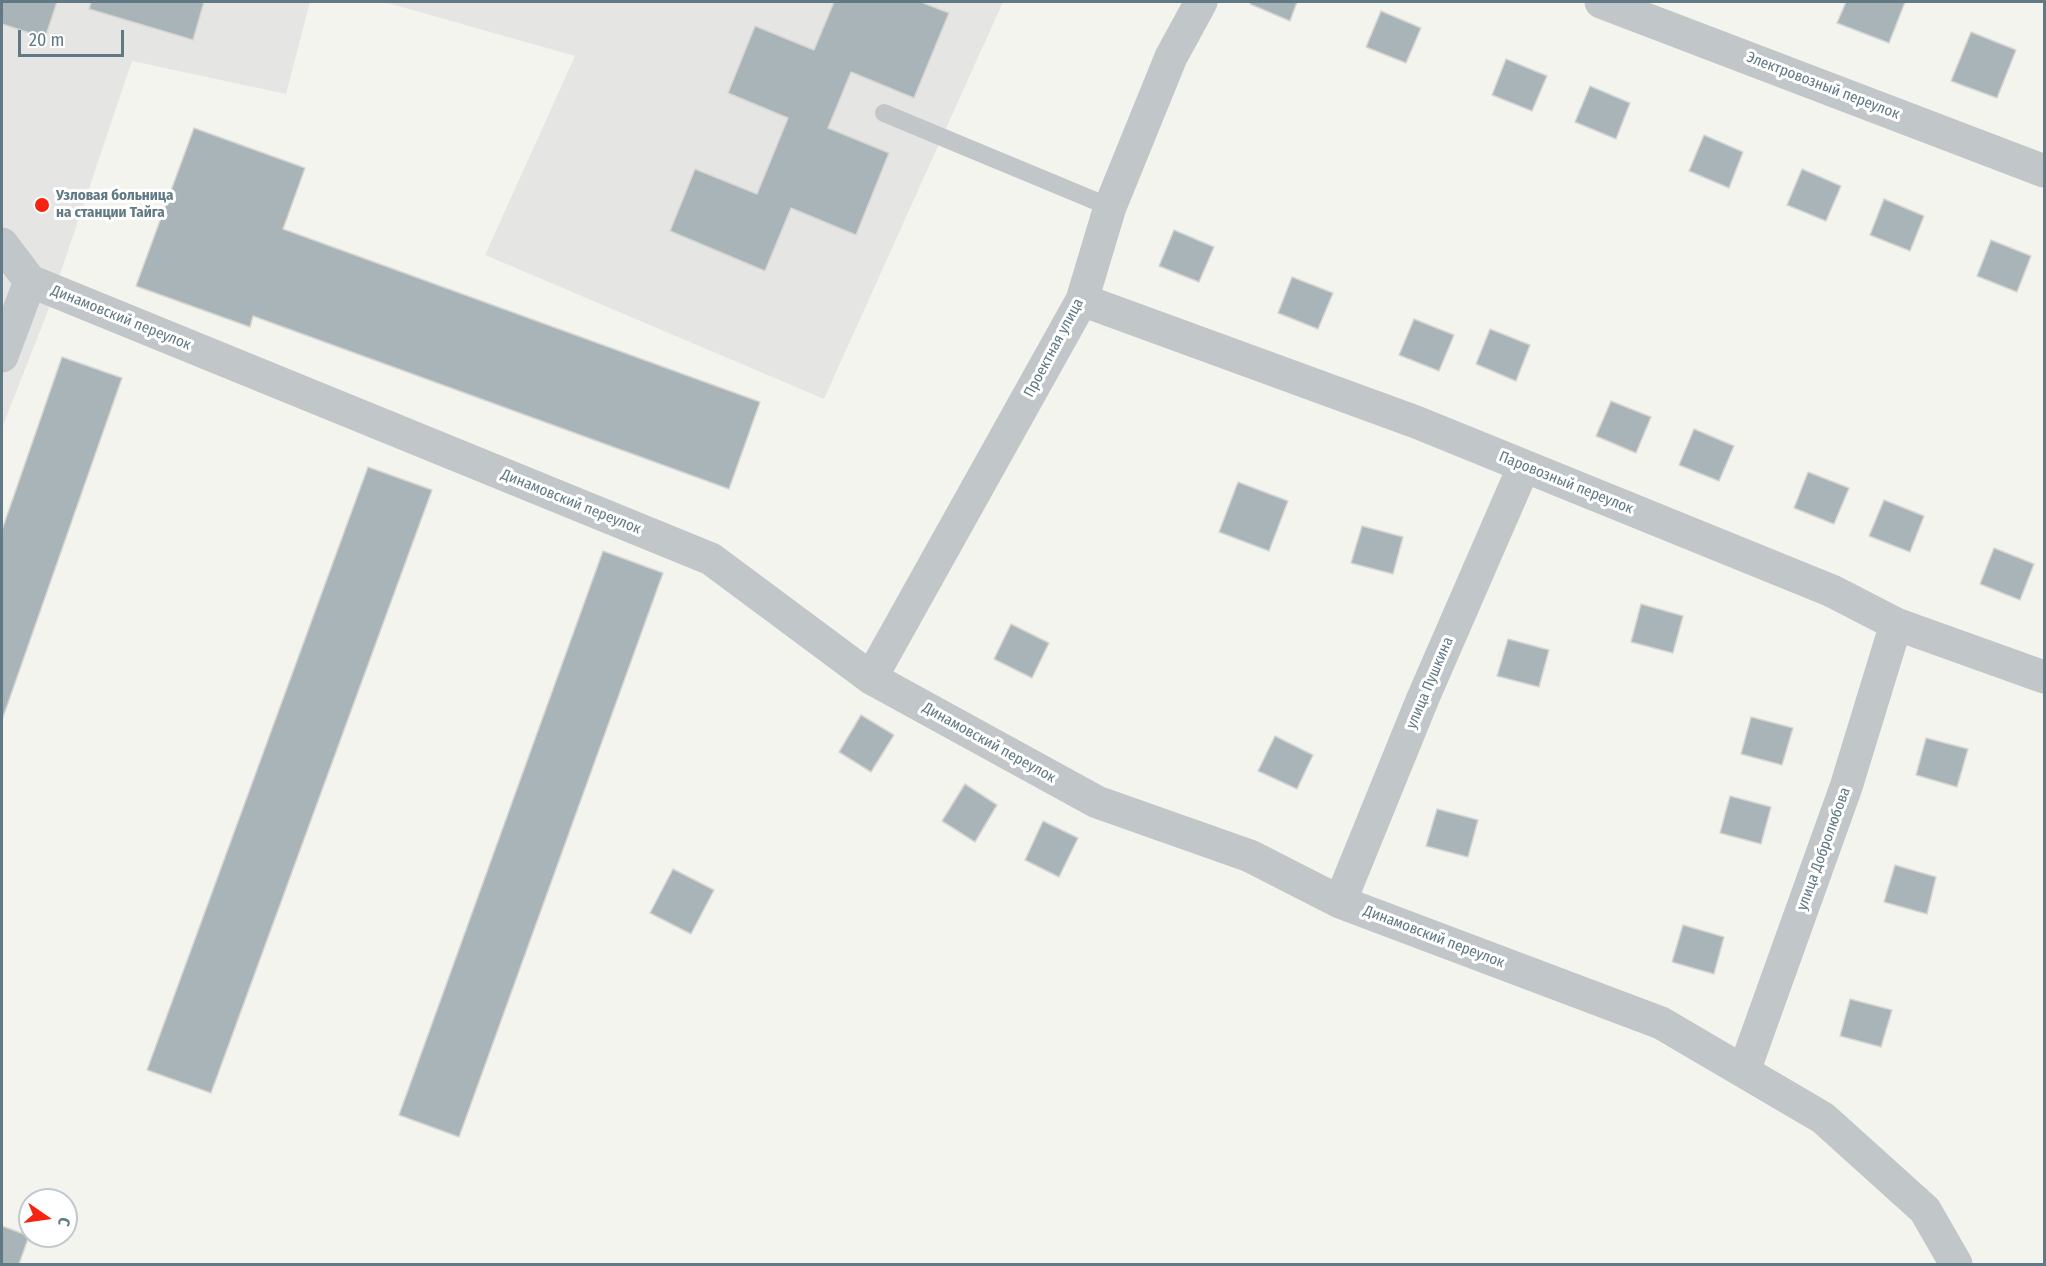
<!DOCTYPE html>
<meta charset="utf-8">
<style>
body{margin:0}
#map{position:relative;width:2046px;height:1266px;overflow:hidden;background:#f4f4ef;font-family:"Fira Sans Condensed",sans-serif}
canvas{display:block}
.frame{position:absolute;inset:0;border:3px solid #607984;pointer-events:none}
.north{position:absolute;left:18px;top:1188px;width:60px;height:60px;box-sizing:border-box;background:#fff;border:2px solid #bfc9ce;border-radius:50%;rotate:103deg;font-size:16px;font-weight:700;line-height:24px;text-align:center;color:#607984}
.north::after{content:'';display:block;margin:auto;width:21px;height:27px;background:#f5230f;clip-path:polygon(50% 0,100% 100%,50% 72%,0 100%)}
.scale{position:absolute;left:18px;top:30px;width:106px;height:27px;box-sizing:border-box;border:3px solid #607984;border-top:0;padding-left:8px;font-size:18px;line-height:21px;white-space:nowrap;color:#607984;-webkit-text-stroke:4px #fff;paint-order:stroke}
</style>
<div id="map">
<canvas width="2046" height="1266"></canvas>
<div class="frame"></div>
<div class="north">С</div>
<div class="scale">20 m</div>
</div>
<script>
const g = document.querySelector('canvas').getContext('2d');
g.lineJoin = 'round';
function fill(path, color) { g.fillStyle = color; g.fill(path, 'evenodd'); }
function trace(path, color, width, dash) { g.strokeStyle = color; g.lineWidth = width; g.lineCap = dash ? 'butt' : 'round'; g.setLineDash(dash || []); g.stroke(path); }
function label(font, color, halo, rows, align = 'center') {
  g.font = font + ' "Fira Sans Condensed",sans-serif'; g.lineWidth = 6; g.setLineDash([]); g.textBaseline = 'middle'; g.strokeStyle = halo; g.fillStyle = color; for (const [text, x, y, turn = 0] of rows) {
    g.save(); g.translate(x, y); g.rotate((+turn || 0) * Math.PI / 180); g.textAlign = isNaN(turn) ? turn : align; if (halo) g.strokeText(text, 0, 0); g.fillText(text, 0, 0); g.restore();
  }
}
fill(new Path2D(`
 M2,2h308l-24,92 -154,-33 -86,255 -44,112z
 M384,2h619l-179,397 -339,-144 90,-199z`), '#e5e5e3');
const building = new Path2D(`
 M2,2h55l-12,36 -43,-14z
 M91,2h113l-11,38 -104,-31z
 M834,2h87l28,11 -35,85 -63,-26 -23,56 61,25 -33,82 -65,-27 -26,63 -95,-40 25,-62 62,25 31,-76 -60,-25 27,-67 59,24z
 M1251,2h46l-7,19 -40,-17z
 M1846,2h59l-16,41 -52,-20z
 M1381,11l40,17 -15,35 -40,-16z
 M1971,32l45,18 -19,48 -46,-17z
 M1506,59l41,17 -15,35 -40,-16z
 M1590,86l40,17 -14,36 -41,-17z
 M194,128l111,40 -22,61 477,173 -31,87 -476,-173 -3,11 -114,-41z
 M1704,135l39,17 -14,36 -40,-17z
 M1802,169l39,17 -15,35 -39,-16z
 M1884,199l40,17 -14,35 -40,-16z
 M1174,230l40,17 -15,35 -40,-16z
 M1991,240l40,16 -14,36 -40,-16z
 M1292,277l41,16 -15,36 -40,-16z
 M1414,319l40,16 -15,36 -40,-16z
 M1490,329l40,16 -14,36 -40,-17z
 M62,357l60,21 -120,342v-190z
 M1611,401l40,16 -15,36 -40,-17z
 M1694,429l40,17 -15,35 -40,-16z
 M368,467l64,23 -221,603 -64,-23z
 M1808,472l41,16 -15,36 -40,-16z
 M1238,482l50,19 -19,50 -50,-19z
 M1884,500l40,16 -14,36 -41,-16z
 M1362,526l41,11 -10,37 -42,-11z
 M1994,548l40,16 -14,36 -40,-16z
 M603,551l60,22 -204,564 -60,-22z
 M1641,604l42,12 -10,37 -42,-11z
 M1011,624l38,19 -17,35 -38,-19z
 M1508,639l41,11 -10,37 -42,-11z
 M861,715l33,20 -23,37 -32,-20z
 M1751,717l42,11 -11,37 -41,-11z
 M1275,736l38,19 -16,34 -39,-18z
 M1926,738l42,11 -11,38 -41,-12z
 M965,784l32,21 -22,37 -33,-21z
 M1730,796l41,11 -10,37 -41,-11z
 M1437,809l41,11 -10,37 -42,-11z
 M1043,821l35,17 -19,39 -34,-17z
 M1895,865l41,12 -9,37 -43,-12z
 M673,869l41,21 -23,44 -41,-21z
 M1683,925l41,12 -10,37 -42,-12z
 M1850,999l42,11 -11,37 -41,-11z
 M2,1226l27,10 -10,28h-17z`);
fill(building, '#a9b4b8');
trace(building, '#d5d5d2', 1.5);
trace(new Path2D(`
 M884,113l226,94`), '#c1c6c9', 18);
trace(new Path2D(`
 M1601,2l443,169
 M2,244l28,37 681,278 160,119 226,124 153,54 90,46 321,121 162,95 102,92 31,54
 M1082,300l334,122 416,169 64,33 148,53
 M2,356l28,-75
 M871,678l211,-378 28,-93 61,-150 30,-55
 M1340,902l83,-204 101,-232
 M1744,1071l102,-284 50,-163`), '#c1c6c9', 33);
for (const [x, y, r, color] of [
 [42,205,8,"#f5230f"]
]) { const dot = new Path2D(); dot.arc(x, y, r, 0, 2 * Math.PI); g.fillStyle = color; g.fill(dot); trace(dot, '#fff', 2); }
label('15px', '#607984', '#fff', [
 ["Электровозный переулок",1823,86,21],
 ["Динамовский переулок",121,318,22],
 ["Проектная улица",1054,348,-62],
 ["Паровозный переулок",1566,483,22],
 ["Динамовский переулок",571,502,22],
 ["улица Пушкина",1430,683,-67],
 ["Динамовский переулок",989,743,29],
 ["улица Добролюбова",1824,849,-70],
 ["Динамовский переулок",1434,937,21]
]);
label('bold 15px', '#607984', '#fff', [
 ["Узловая больница",56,196],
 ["на станции Тайга",56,213]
], 'left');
</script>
